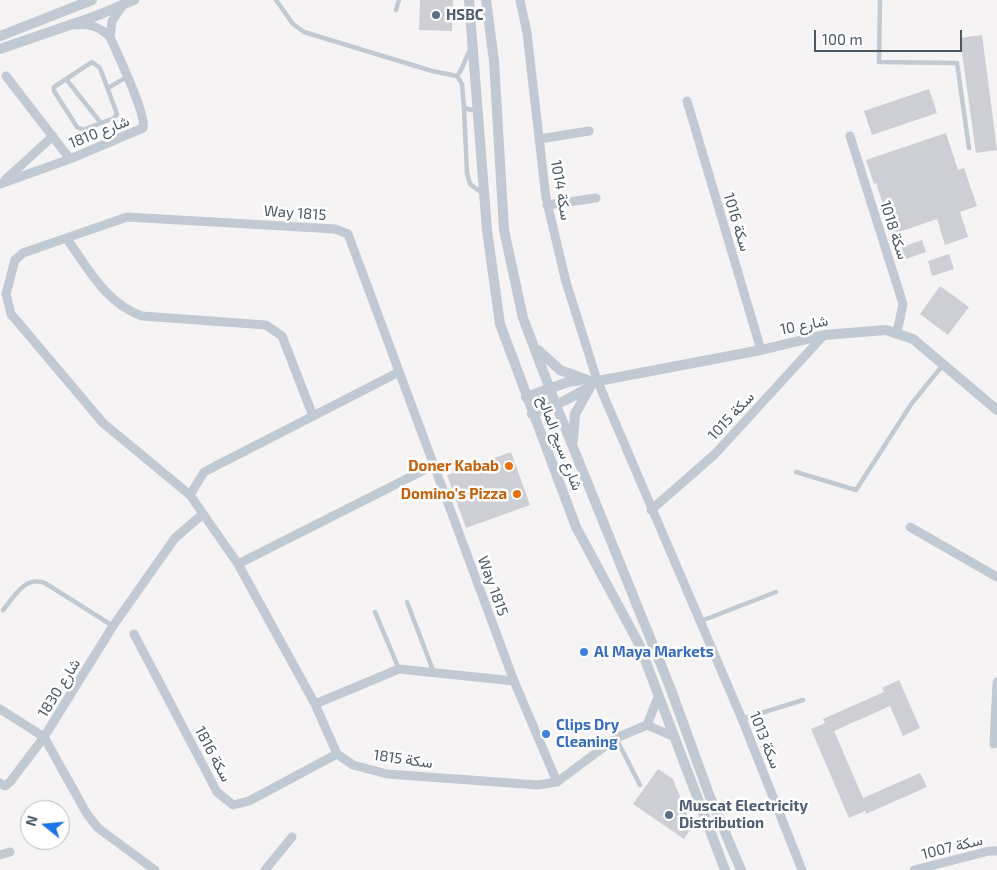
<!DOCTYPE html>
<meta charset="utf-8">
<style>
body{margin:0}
#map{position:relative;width:997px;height:870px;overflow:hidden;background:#f5f3f3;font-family:"Exo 2",sans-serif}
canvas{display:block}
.north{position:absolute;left:20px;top:800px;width:50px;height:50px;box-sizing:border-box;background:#fff;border:1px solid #b7bbc0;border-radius:50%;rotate:287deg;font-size:14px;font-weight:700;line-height:20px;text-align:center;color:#4a5661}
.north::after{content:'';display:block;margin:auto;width:18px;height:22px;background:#1a73e8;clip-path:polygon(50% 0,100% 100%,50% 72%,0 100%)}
.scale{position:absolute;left:814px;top:30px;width:148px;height:22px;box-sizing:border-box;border:2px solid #4a5661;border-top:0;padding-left:6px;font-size:15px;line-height:18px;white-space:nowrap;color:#4a5661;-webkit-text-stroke:4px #fff;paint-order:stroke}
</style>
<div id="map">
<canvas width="997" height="870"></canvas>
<div class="north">N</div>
<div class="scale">100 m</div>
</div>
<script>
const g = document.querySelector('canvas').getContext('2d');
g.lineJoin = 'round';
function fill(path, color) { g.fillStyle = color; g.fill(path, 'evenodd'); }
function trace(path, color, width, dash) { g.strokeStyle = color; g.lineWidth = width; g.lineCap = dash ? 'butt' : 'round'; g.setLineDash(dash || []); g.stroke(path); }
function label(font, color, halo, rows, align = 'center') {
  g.font = font + ' "Exo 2",Vazirmatn,sans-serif'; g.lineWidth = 5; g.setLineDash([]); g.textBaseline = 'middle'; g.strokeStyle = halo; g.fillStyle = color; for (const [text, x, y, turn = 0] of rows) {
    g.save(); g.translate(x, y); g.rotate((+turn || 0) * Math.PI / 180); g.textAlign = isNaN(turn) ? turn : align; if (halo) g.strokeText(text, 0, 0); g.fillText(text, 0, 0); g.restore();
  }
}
fill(new Path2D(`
 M420,0h33l-1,31 -33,-1z
 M982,35l15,115 -21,3 -16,-115z
 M929,89l8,24 -65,22 -8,-24z
 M946,133l12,37 6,-2 13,38 -17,6 8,25 -23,8 -8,-26 -44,15 -17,-51 -2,1 -8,-24z
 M922,240l4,12 -23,8 -4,-12z
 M949,254l5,15 -22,7 -4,-15z
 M940,286l29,21 -21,28 -28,-21z
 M511,452l19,53 -64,23 -19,-53z
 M899,680l21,48 -17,8 -13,-30 -56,25 29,67 57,-25 7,14 -61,27 -1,-3 -16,7 -38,-89 14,-6 -2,-4 61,-27 -2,-4z
 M658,769l15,10 19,48 -8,12 -51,-35z`), '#cdcfd5');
trace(new Path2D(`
 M276,0l17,24 11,8 128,39 25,5 5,8 2,24 12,3
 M880,0l-1,62 78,1 12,85
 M396,10l3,-10
 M92,62l8,6 17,46 -3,4 -31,12 -6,-3 -23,-36v-4z
 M457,76c7,-8 7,-17 14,-27
 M66,79l35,44
 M108,88l19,-11
 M464,108l3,65 3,11 13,10
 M796,472l60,18 56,-87 31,-38
 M407,602l27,71
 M3,610c12,-14 21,-34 42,-27l68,43
 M375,612l24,57
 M701,621l75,-29
 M742,719l61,-19
 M616,738l24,47`), '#c1cad2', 4.5);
trace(new Path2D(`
 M520,0l7,33 19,165 20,84 31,98 145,339 60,151
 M110,37l2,-16 11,-16
 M6,76l64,83
 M687,101l74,249
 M850,136l53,168 -6,28
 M539,139l50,-8
 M5,180l48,-44
 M0,184l70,-25 73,-31c4,-13 -26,-75 -33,-91 -10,-10 -20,-14 -34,-12
 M547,205l49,-7
 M67,239c21,29 39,65 75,77l124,9 16,11 31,80
 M190,495l14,-23 195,-100
 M651,510l64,-56 109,-119
 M910,527l87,50
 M238,564l196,-99
 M134,634l83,158 16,13 16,-4 88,-47
 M315,704l84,-35 115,12
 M0,709l44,28 -34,45 -5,4 -5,-3
 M647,725l25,11
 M994,744l3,-62
 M557,782l-43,-101 -166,-447 -13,-5 -208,-12 -104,36 -8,7 -9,34 5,20 92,109 87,72 48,69 77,140 22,50 16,11 34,9 151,11 19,-3 59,-44 31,-13 11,-28
 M0,855l10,-3
 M155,870l-57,-42 -11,-14 -43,-77 69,-111 62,-88 28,-24
 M265,870l27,-33
 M914,870l75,-19h8`), '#c1cad2', 9);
trace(new Path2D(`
 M469,0l18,230 13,94 76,203 63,117 86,226
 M486,0l8,61 10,169 19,88 33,87 114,282 40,110 31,73
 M0,36l92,-36
 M0,49l96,-33 38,-16
 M538,350l22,20 33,12 168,-32 63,-15 62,-5 27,9 84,71
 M526,397l42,-15 13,-2
 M532,414l34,-14 22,-12
 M573,440l2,-26 18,-32`), '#c1cad2', 10);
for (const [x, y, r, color] of [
 [436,15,5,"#5c6f8a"],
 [509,466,5,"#e8710a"],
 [517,494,5,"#e8710a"],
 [584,652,5,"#3f7fe0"],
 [546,734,5,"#3f7fe0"],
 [669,815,5,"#5c6f8a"]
]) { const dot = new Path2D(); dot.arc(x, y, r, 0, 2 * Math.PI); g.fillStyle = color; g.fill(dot); trace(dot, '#fff', 2); }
label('bold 15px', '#4e5e75', '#fff', [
 ["HSBC",446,15],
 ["Muscat Electricity",679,806],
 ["Distribution",679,823]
], 'left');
label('15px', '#4a5661', '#fff', [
 ["شارع 1810",99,132,-22],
 ["سكة 1014",561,190,80],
 ["Way 1815",295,213,4],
 ["سكة 1016",737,222,73],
 ["سكة 1018",894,230,72],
 ["شارع 10",804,325,-11],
 ["سكة 1015",731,416,-47],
 ["شارع سيح المالح",560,443,69],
 ["Way 1815",493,586,70],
 ["1830 شارع",59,688,-58],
 ["سكة 1013",765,740,68],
 ["سكة 1816",213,754,62],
 ["سكة 1815",403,759,8],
 ["سكة 1007",952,847,-14]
]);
label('bold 15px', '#c56008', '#fff', [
 ["Doner Kabab",499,466],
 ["Domino's Pizza",507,494]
], 'right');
label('bold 15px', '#366cbe', '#fff', [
 ["Al Maya Markets",594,652],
 ["Clips Dry",556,725],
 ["Cleaning",556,742]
], 'left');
</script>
